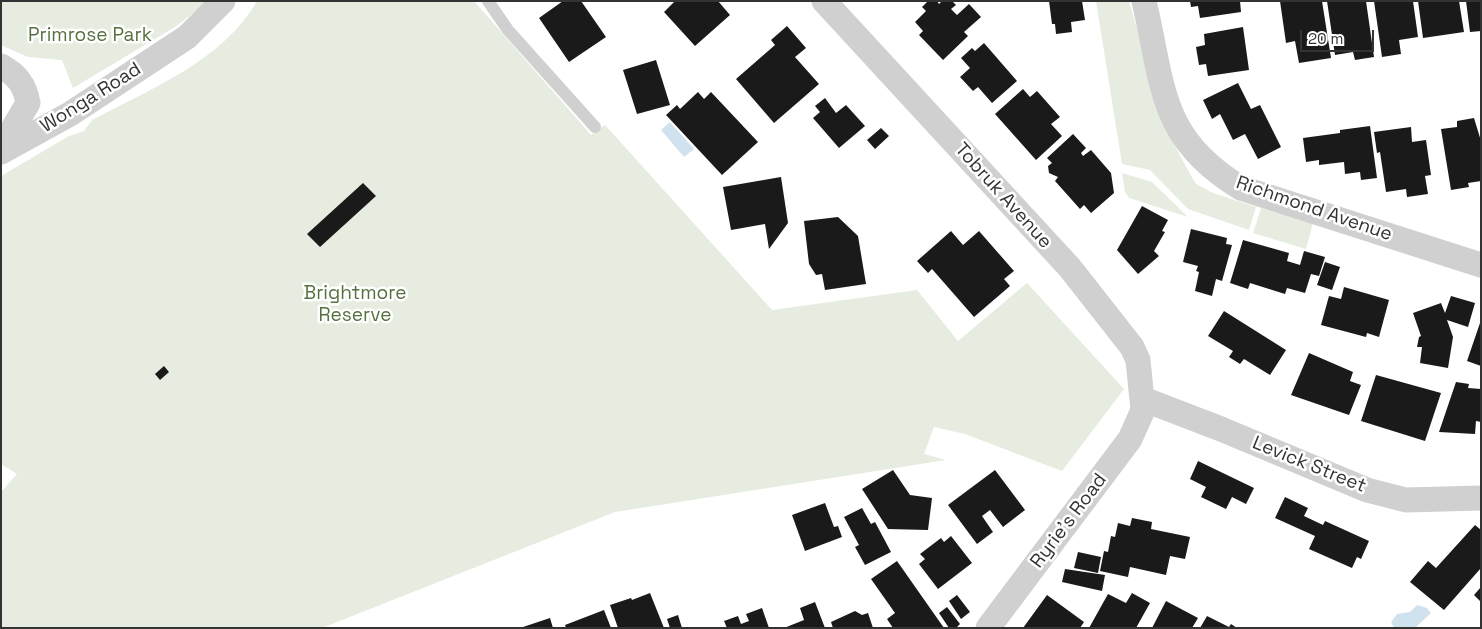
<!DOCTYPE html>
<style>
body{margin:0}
#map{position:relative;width:1482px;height:629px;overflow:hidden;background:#fff;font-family:"Space Grotesk",sans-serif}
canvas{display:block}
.frame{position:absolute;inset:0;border:2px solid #333;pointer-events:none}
.scale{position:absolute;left:1300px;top:30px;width:74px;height:22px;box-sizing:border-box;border:2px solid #333;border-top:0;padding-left:6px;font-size:15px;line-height:18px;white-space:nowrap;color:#333;-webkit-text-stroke:4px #fff;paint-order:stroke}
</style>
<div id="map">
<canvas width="1482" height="629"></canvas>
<div class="frame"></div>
<div class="scale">20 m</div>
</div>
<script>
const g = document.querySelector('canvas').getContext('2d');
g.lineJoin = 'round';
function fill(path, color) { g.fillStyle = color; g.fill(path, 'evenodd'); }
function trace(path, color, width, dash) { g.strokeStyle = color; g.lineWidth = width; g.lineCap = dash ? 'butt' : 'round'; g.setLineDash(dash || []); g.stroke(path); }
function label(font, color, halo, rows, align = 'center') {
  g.font = font + ' "Space Grotesk",sans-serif'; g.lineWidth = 5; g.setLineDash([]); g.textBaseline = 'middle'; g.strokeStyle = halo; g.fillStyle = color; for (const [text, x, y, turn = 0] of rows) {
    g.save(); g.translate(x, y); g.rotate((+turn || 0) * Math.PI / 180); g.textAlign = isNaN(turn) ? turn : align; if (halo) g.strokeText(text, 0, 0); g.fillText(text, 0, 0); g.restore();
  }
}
fill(new Path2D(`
 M1,1h208l-34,26 -102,61 -11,-28 -34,-3 -27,-12z
 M257,1h217l117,134 14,-10 167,185 145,-20 41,51 69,-58 97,106 -62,82 -97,-37 -31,-7 -10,27 22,6 -331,52 -293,116h-321v-136l16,-18 -16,-10v-288l68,-40 15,-5 8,-11c58,-31 131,-59 165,-119z
 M1096,1h33l37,128 24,45 6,10 17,9 43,14 -7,23 -61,-21 -38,-39 -28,-6z
 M1122,173l30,9 36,35 -59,-19 -4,-6z
 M1261,208l52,15 -7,26 -53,-16z`), '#e6ecdf');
fill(new Path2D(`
 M670,122l24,27 -10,8 -23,-27z
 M1417,605l10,3 4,5 -16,15h-21l-3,-6 6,-8 13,-2z`), '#cfe2ee');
fill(new Path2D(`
 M563,1h18l25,36 -37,25 -30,-44z
 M675,1h43l12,14 -35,31 -31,-34z
 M928,1h9l2,3 3,-3h10l4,4 -5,4 6,6 12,-11 12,13 -17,15 4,4 -25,24 -24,-25 4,-4 -8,-9 11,-11 -4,-4z
 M1049,1h33l3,19 -14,2 1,10 -16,2 -1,-10h-3z
 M1190,1h50l1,11 -41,6 -2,-12 -7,1z
 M1280,1h42l9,57 -32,5 -4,-22 -9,2z
 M1327,1h39l8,56 -19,3 -2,-8 -18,3z
 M1374,1h39l5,36 -19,3 2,14 -19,3z
 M1418,1h41l5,31 -41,6z
 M1466,1h15v30l-11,1z
 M787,26l19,22 -11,9 24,27 -45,39 -38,-44 39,-34 -4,-5z
 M1243,27l6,43 -41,6 -2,-12 -7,1 -3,-18 9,-2 -1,-11z
 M984,43l33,38 -25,22 -14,-16 -5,4 -13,-14 10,-9 -9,-10 11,-10 3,3z
 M656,60l14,45 -33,9 -14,-44z
 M1238,83l13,26 9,-4 21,42 -23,12 -13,-25 -12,6 -13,-26 -8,5 -9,-19z
 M1023,89l7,8 7,-6 23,26 -9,7 11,12 -26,24 -41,-46z
 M698,92l6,7 7,-7 47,50 -36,33 -56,-60 11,-10 3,4z
 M825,98l11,15 10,-8 19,21 -26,22 -26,-30 7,-6 -5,-6z
 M1474,118l7,23v40l-13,2 1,4 -18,3 -10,-61 16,-2v-6z
 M1370,126l7,52 -16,2 -1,-8 -15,2 -1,-12 -25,3v-5l-13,2 -3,-24 37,-5v-3z
 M1411,127l1,15 14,-2 5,35 -6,1 3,18 -21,3 -1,-8 -20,3 -6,-40 -3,1 -3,-21z
 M881,128l8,8 -14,13 -8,-9z
 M1073,134l13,14 -5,5 2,3 8,-6 20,23 3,20 -23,20 -7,-8 -4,4 -25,-28 3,-4 -9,-4 -1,-7 4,-3 -5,-5z
 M781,177l7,46 -19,26 -4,-25 -34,6 -8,-43z
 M363,183l13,13 -56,51 -13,-13z
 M1142,206l26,14 -6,11 3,1 -11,19 5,5 -21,18 -21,-24z
 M838,217l20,19 8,48 -41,6 -3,-16 -6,1 -7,-11 -5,-43z
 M1191,229l36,9 -1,6 6,1 -10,36 -6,-2 -4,17 -17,-5 4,-19 -3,-1 2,-5 -15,-4z
 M951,231l12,14 16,-14 35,40 -10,8 6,7 -36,31 -42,-48 -4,4 -11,-12z
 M1243,240l46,13 -2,8 13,4 4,-14 21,6 -6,19 -8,-2 -6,19 -18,-5 -2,6 -35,-11 -2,6 -18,-6z
 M1325,262l15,5 -8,23 -15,-5z
 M1344,287l45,13 -10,37 -12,-4 -1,4 -45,-12 8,-29 12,3z
 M1451,296l24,7 -7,24 -21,-7 6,17 -5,31 -28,-5 2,-16h-5l2,-10 2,-1 -8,-23 28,-10 4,10z
 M1224,311l62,39 -16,25 -26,-16 -4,5 -11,-7 4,-6 -25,-15z
 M1480,323h1v43l-14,-5z
 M1309,353l44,19 -3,9 11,4 -12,30 -58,-20z
 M164,366l5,6 -9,8 -5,-6z
 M1376,375l65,18 -16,48 -64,-20z
 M1456,382l13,2 -1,4 13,1v33l-5,-1 -1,13 -36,-2z
 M1198,461l56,27 -8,16 -14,-7 -6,12 -25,-12 5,-10 -16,-8z
 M893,470l17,25 22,3 -4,32 -40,-1 -26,-40z
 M995,470l30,40 -22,17 -13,-17 -8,6 11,16 -16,12 -29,-39z
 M1285,497l23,11 -4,8 19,9 2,-4 44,20 -8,18 -4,-2 -5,11 -43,-19 6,-13 -40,-18z
 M825,503l9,24 4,-1 4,11 -37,14 -13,-36z
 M862,508l9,16 4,-2 16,30 -26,13 -10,-18 4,-2 -15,-28z
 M1132,518l20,4 -1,7 39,8 -5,22 -15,-3 -4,19 -36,-8 -2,10 -28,-6 4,-20 4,1 3,-16 4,1 3,-14 12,3z
 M1475,525l6,5v38l-37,42 -34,-28 18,-21 8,7z
 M951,536l21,27 -34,26 -19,-25 6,-5 -5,-5 21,-16 3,4z
 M1078,552l23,5 -3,16 -24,-5z
 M897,561l47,67h-51l-6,-9 8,-6 -24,-34z
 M1065,569l40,6 -3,16 -40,-9z
 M1481,587v15l-7,-7z
 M650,593l14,35h-46l-8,-23 21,-7 1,2z
 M1132,593l18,10 -14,25h-47l19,-34 18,9z
 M957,595l13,17 -9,7 -12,-18z
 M1047,595l37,27 -4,6h-57z
 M1166,601l32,17 -6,10h-40z
 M815,602l10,26h-41l20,-8 -4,-12z
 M947,607l13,17 -4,4h-7l-10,-15z
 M762,608l7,20h-42l-3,-7 14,-5 3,8 8,-3 -3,-7z
 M604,610l7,18h-45l-1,-3z
 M855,611l7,4 6,-2 5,15h-40l-2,-6z
 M678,615l4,13h-12l-3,-9z
 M1207,616l22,11 2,-3 6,4h-37z
 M550,618l3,10h-30v-1z`), '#1a1a1a');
trace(new Path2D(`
 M488,1l20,29 87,97`), '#d0d0d0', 12);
trace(new Path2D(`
 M824,1l246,267 62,79 6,13 5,50 -13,29 -142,189
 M1144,1c20,84 14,137 97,187l240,77
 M1,66c16,9 24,19 27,37l-27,46
 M1,152l69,-38 117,-77 36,-36
 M1143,399l78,30 146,61 39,10 75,-2`), '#d0d0d0', 25);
label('19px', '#56703f', '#fff', [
 ["Primrose Park",90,36],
 ["Brightmore",355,294],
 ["Reserve",355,316]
]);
label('19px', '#333', '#fff', [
 ["Wonga Road",91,98,-32],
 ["Tobruk Avenue",1003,196,48],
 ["Richmond Avenue",1314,209,19],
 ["Levick Street",1309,465,22],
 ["Ryrie's Road",1069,521,-53]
]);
</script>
